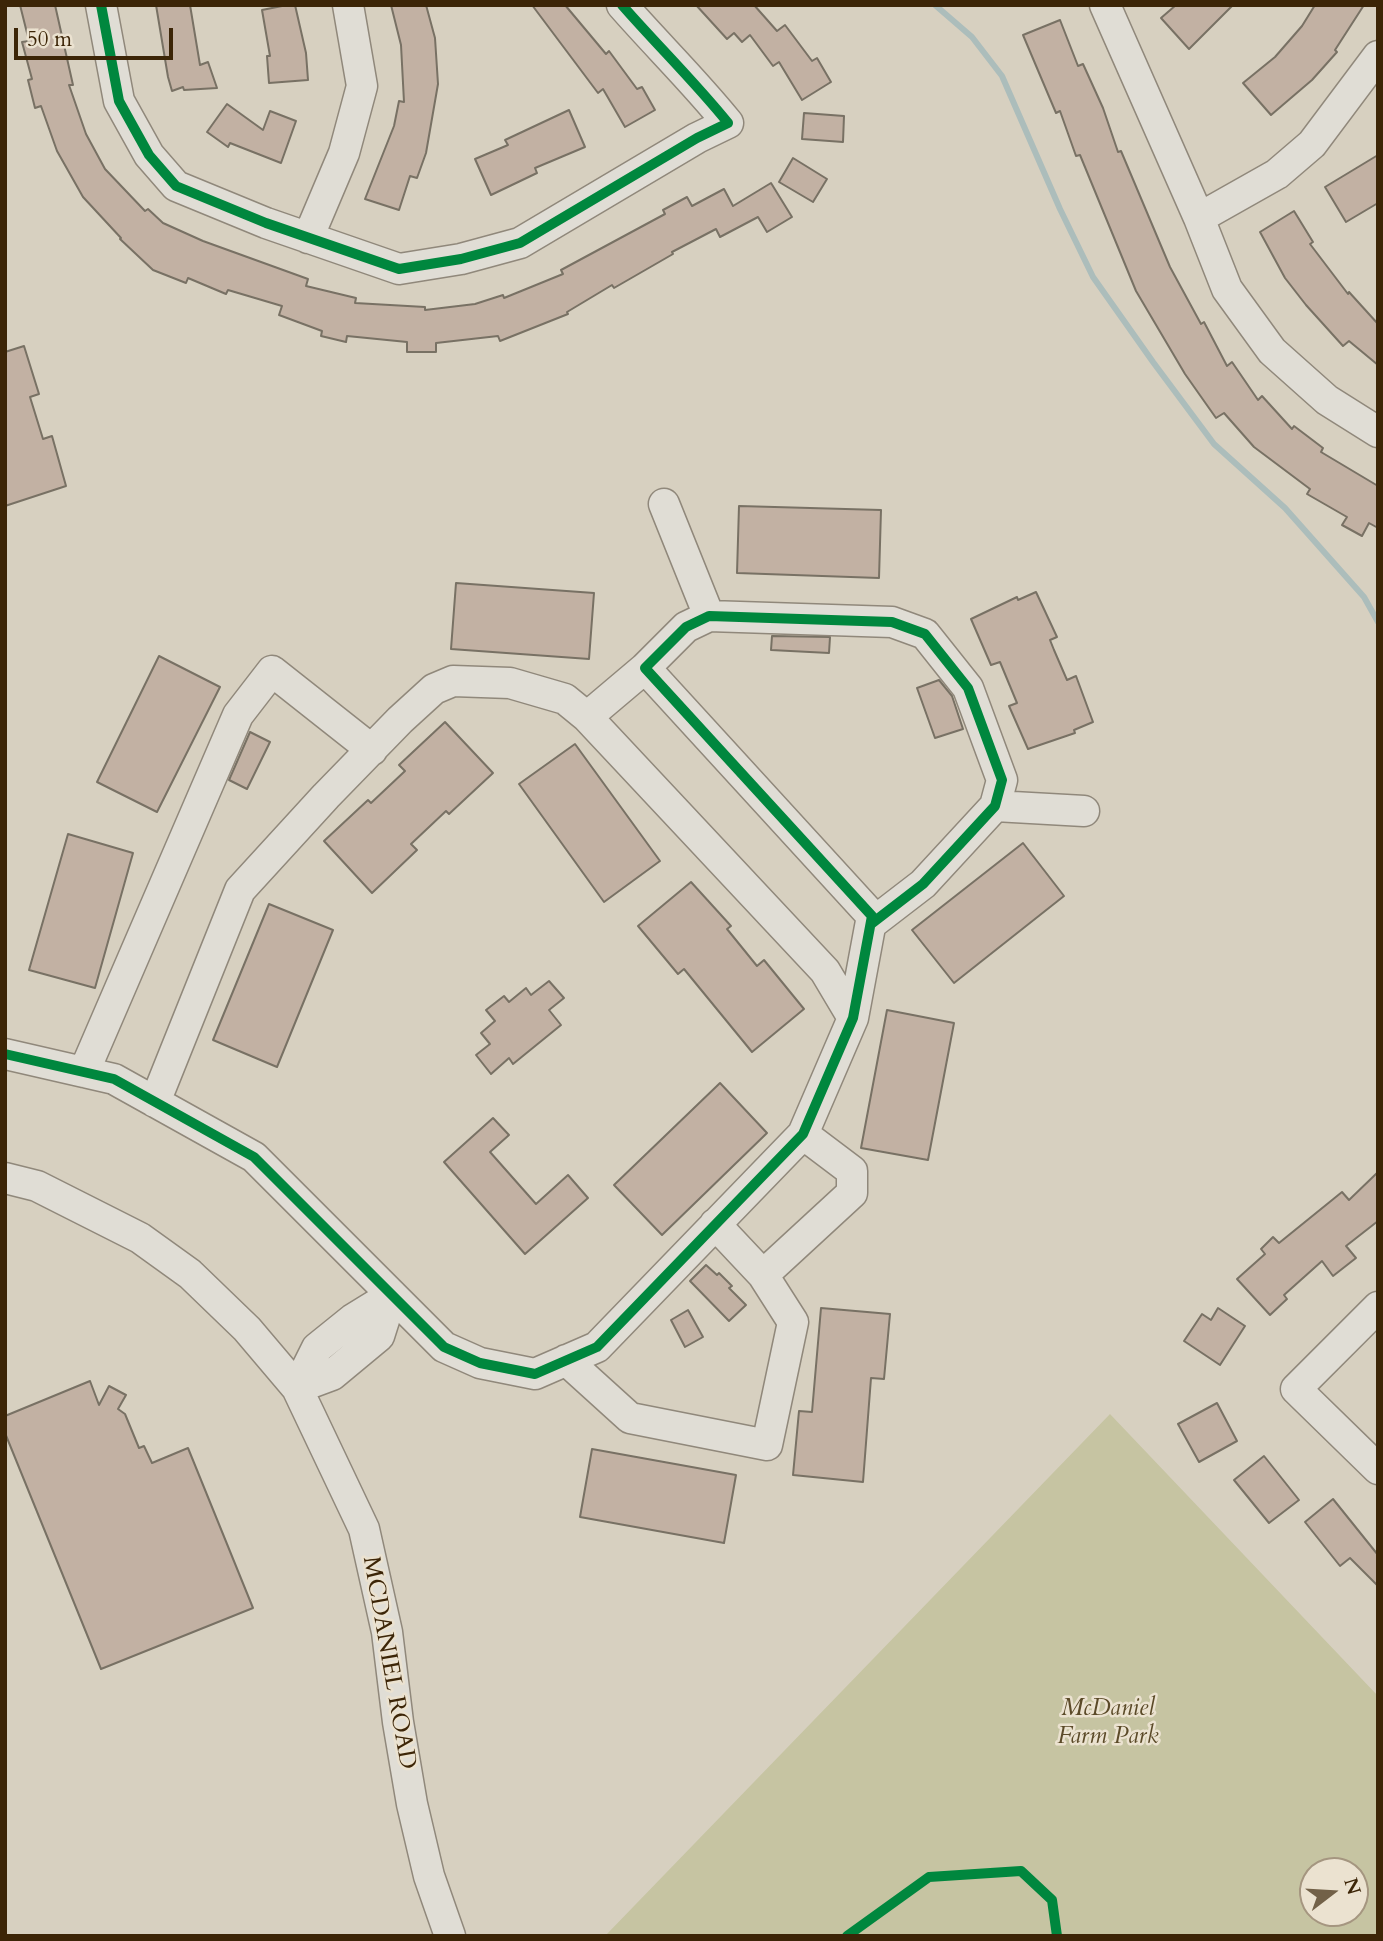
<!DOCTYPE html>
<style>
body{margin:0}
#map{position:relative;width:1383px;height:1941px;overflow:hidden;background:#d7d0c0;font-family:Cardo,serif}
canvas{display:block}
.frame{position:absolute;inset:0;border:7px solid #3c2507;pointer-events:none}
.north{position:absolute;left:1299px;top:1857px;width:70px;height:70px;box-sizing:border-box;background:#ebe2d0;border:2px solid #a59680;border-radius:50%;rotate:73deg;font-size:19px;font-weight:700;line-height:28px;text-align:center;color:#3c2507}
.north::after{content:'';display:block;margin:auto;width:24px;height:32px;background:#726148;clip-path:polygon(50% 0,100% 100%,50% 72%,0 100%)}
.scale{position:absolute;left:14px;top:28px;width:159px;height:32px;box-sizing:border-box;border:4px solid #3c2507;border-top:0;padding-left:9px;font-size:21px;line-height:24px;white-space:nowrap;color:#3c2507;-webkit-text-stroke:5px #ebe2d0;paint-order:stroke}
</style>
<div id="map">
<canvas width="1383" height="1941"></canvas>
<div class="frame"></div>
<div class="north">N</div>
<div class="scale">50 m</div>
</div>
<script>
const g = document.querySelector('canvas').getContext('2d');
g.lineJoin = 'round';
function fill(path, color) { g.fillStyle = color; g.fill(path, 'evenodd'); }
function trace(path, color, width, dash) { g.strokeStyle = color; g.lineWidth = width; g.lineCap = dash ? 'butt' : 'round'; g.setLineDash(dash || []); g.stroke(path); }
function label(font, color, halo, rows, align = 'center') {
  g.font = font + ' Cardo,serif'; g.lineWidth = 5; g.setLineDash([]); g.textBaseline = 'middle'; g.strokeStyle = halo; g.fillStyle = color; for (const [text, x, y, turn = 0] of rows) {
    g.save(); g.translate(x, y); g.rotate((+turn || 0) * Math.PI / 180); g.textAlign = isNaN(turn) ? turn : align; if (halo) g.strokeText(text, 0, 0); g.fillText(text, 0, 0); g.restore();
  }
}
fill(new Path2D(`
 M1110,1414l268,282v240h-773zM1313,1871h42v42h-42z`), '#c6c4a2');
trace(new Path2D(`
 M935,5l37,32 30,39 58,133 33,68 60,85 61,82 71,64 79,89 14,25`), '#acbdbb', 6);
const building = new Path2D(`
 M20,5h35l18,80h-4l17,49 19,35 40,42 3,-2 15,14 40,18 105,38 -2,7 50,12 -1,5 70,4v3l50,-6 28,-9 1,3 59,-24 -2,-4 104,-56 -2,-4 24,-13 5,9 32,-17 9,17 38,-23 21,34 -25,15 -9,-15 -38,20 -4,-8 -44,23 1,2 -59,34 -2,-3 -45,27 1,2 -68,27 -2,-5 -62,7v9h-29v-10l-60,-6 -1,6 -25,-6 1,-5 -43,-16 3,-9 -54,-16 -2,4 -38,-16 -2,5 -33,-13 -33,-31 1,-1 -38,-41 -26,-46 -16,-45 -6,2 -7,-28 4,-1 -10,-37 7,-1z
 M156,5h34l10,60 8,-3 9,26 -33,2 -1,-3 -11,4 -4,-14z
 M287,5h8l11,48 2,27 -39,3 -2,-27h3l-8,-46z
 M391,5h35l9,33 3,46 -12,69 -9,25 -7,-2 -11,34 -34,-11 29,-73 5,-25 5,1 -3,-57z
 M532,5h33l41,49 3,-3 28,38 5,-2 13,23 -30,17 -22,-38 -5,4z
 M696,5h58l23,26 8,-6 27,36 5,-3 14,24 -29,18 -23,-38 -6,4 -23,-31 -8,7 -8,-9 -7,6z
 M1176,5h57l-44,44 -28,-31z
 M1315,5h49l-29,45 2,2 -25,28 -41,35 -28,-32 32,-26 27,-31z
 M1060,20l18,46 5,-2 20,44 15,44 3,-1 49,116 31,57 3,-2 23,44 5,-4 26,38 4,-4 30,33 2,-3 29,22 -2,4 57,34v42l-9,-5 -7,13 -20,-11 5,-8 -40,-23 3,-5 -56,-42 -30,-34 -8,5 -31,-44 -49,-83 -56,-136 -4,1 -16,-45 -4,2 -33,-78z
 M227,104l36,26 7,-19 26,10 -15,42 -51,-20 -2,4 -21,-15z
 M569,110l16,37 -50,21 2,5 -46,22 -16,-36 33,-14 -3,-5z
 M804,113l40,3 -1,26 -41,-3z
 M1378,155v48l-32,19 -21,-35z
 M793,158l34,21 -14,23 -34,-20z
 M1294,211l19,31 -3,2 38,50 1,-2 29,32v41l-29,-24 -6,5 -37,-41 -21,-27 -25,-46z
 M24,346l15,48 -9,3 13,42 9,-3 14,50 -61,20v-154z
 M739,506l142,4 -2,68 -142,-5z
 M456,583l138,10 -5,66 -138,-10z
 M1036,592l21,45 -7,3 4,10 13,30 9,-4 17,46 -19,8 1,3 -47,16 -19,-43 8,-3 -17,-41 -9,3 -20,-46 46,-22 1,3z
 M772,636l58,1 -1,16 -58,-3z
 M159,656l61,31 -63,125 -60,-30z
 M939,680l13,16 11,33 -28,9 -18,-50z
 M445,722l48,51 -44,41 -3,-3 -35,33 6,6 -45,43 -48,-52 44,-41 3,3 34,-32 -6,-6z
 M250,732l20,10 -23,47 -18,-9z
 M575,744l85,117 -56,41 -85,-118z
 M68,834l65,19 -38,135 -66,-18z
 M1023,843l41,53 -110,87 -42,-53z
 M691,882l40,44 -4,3 30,37 7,-6 40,49 -52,43 -68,-83 -6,5 -40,-48z
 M269,904l64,26 -56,137 -64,-27z
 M549,981l15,17 -15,12 12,15 -48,39 -4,-6 -18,16 -15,-19 14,-11 -9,-11 14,-12 -9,-11 18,-14 5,6 17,-14 5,7z
 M887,1010l67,13 -26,137 -67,-12z
 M720,1083l47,50 -105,102 -48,-50z
 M493,1118l16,17 -19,17 46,52 32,-29 20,23 -63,56 -81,-92z
 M1378,1172v49l-32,25 10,12 -23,18 -11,-15 -38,34 3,4 -17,16 -33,-36 28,-25 -4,-5 12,-12 6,6 63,-51 7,8z
 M706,1265l11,10 2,-2 13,13 -3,2 17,17 -17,16 -39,-40z
 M821,1308l69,6 -6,65 -13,-1 -8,104 -70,-7 6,-64 13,1z
 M1218,1308l27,18 -25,39 -36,-24 18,-27 9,6z
 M688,1310l15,27 -18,10 -14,-27z
 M90,1381l9,24 10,-19 17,9 -8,14 7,5 14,34 5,-2 8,17 36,-15 65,160 -152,61 -96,-236v-17z
 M1217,1403l20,38 -38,21 -21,-38z
 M592,1449l144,26 -12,68 -144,-26z
 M1264,1456l35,44 -30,23 -35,-43z
 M1333,1499l45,56v31l-28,-28 -10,8 -35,-44z`);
fill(building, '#c2b1a3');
trace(building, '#787164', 2);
const minor = new Path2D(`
 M101,5l18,96 30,54 27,31 90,37 133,46 62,-10 59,-16 177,-105 31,-15c-33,-41 -71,-78 -106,-118
 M1105,5l94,213 28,71 45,62 55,49 51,32
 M1199,218l78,-44 35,-30 66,-88
 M308,238l36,-85 18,-67 -14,-81
 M664,504l45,112
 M587,717l58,-49
 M995,806l89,5
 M5,1054l109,25 140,78 190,190 36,16 55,11 62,-27 206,-213 50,-116 19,-102 -227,-248 41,-41 23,-11 183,6 33,12 43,54 34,92 -7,26 -72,78 -52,40
 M84,1072l154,-357 34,-44 100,79
 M155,1102l85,-212 86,-94 74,-76 34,-31 19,-8 57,2 55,16 22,18 238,254 28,47
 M5,1178l32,8 103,52 50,36 57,55 50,59 67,141 23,103 11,90 14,82 17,72 21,60
 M715,1224l48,51 89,-82v-22l-49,-37
 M1378,1307l-82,82 82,80
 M566,1360l64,58 137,27 26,-123 -30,-47
 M297,1388l35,-13 47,-39 13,-41
 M297,1388l20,-40 36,-29 39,-24`);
trace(minor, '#90887b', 33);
trace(minor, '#e0ddd5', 30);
trace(new Path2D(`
 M101,5l18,96 30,54 27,31 90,37 133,46 62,-10 59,-16 177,-105 31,-15c-33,-41 -71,-78 -106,-118
 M5,1054l109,25 140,78 190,190 36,16 55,11 62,-27 206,-213 50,-116 19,-102 -227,-248 41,-41 23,-11 183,6 33,12 43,54 34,92 -7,26 -72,78 -52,40
 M847,1936l82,-59 92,-6 31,29 5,36`), '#00873e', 10);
label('24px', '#3c2507', '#ebe2d0', [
 ["MCDANIEL ROAD",388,1663,80]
]);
label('italic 24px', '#5b4a28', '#ebe2d0', [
 ["McDaniel",1108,1709],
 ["Farm Park",1108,1737]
]);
</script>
